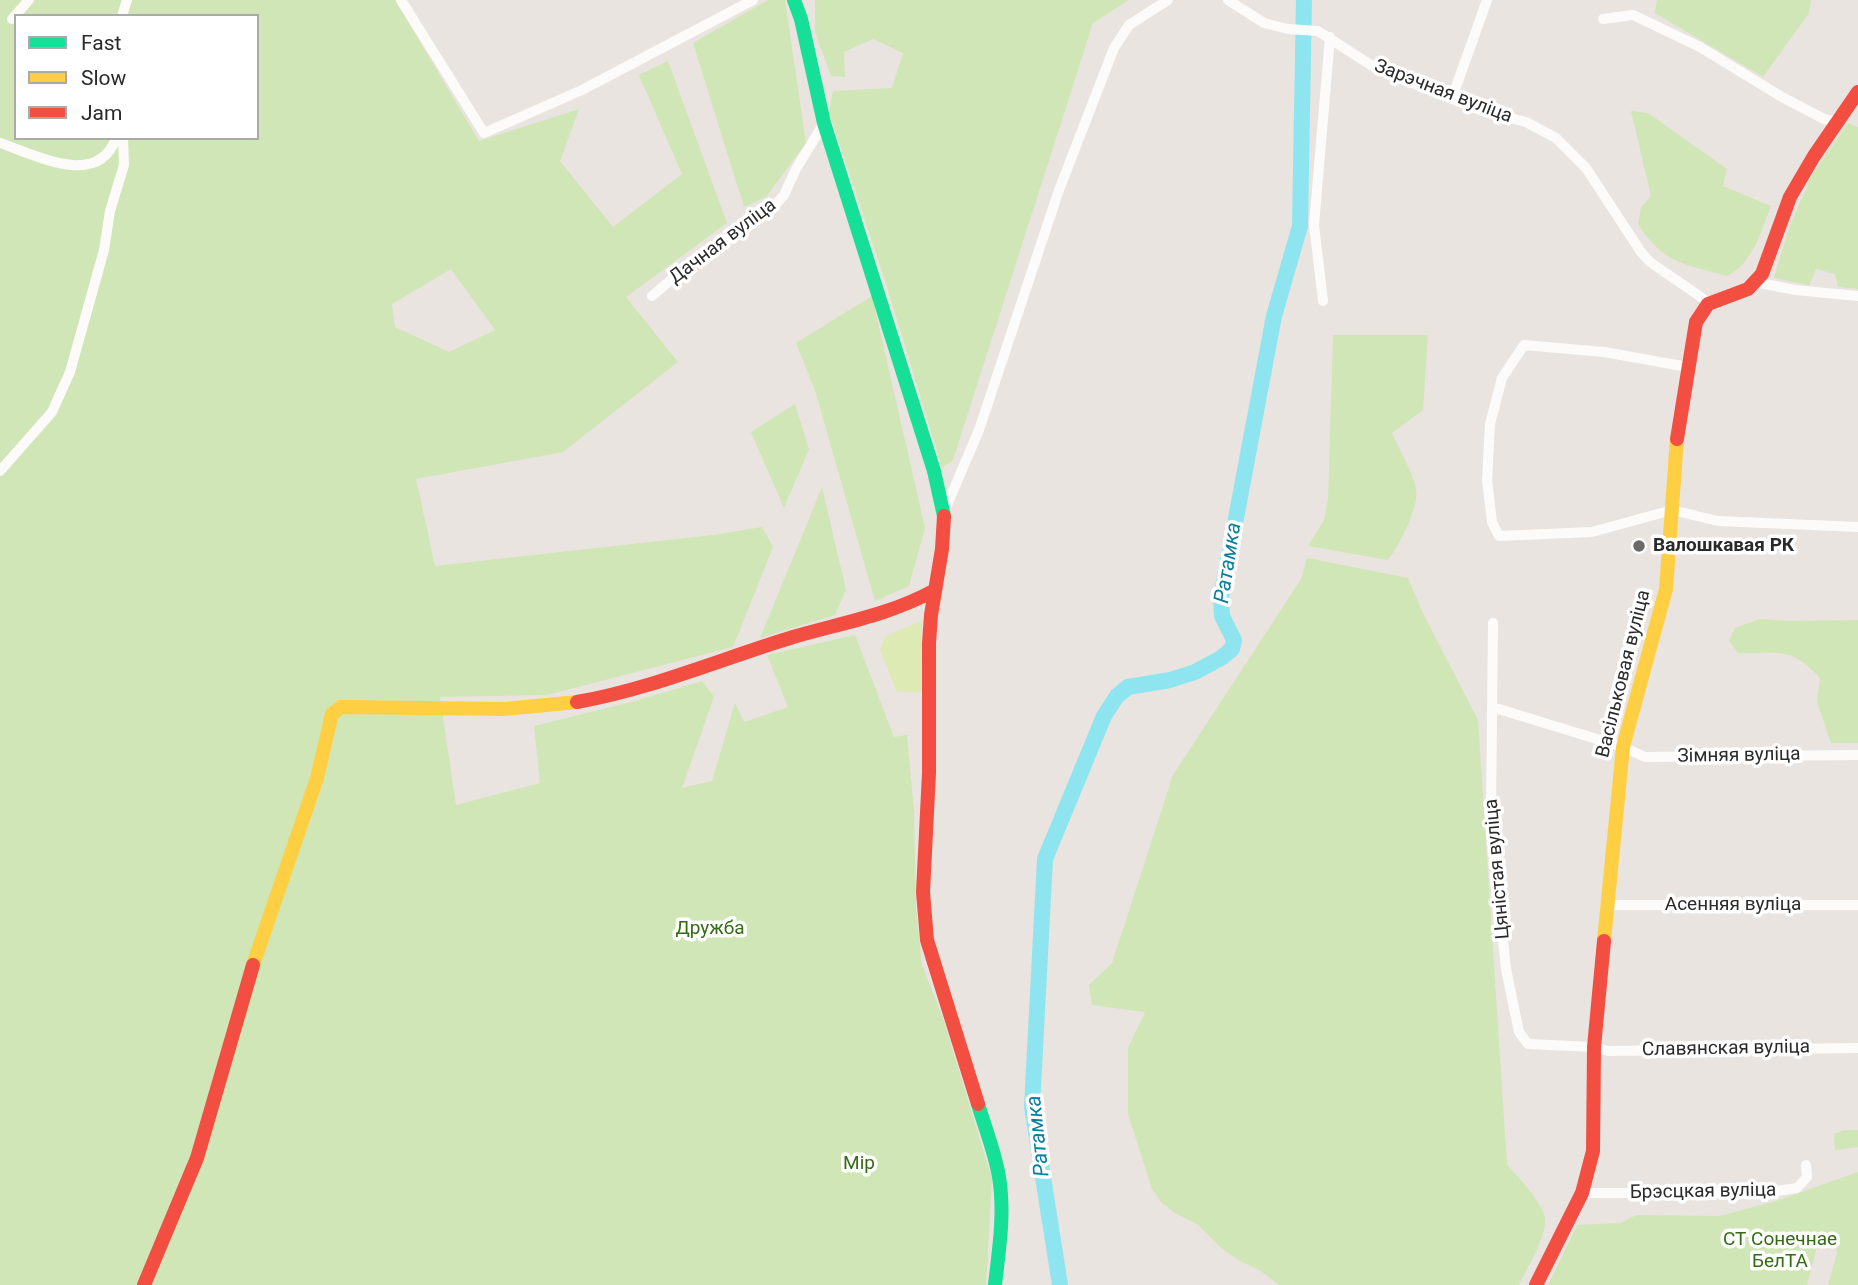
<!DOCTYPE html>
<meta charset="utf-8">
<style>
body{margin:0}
#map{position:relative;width:1858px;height:1285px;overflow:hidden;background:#e9e4df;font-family:Roboto,sans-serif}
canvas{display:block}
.legend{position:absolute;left:14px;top:14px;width:245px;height:126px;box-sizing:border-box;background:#fff;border:2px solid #aaa;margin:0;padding:9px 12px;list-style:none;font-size:21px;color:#2a2a2a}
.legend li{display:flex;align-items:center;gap:14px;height:35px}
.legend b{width:35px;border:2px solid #aaa}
</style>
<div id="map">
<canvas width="1858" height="1285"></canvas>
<ul class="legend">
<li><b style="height:9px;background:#16e098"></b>Fast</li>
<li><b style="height:9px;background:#ffcf43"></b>Slow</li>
<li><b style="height:9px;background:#f24e42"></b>Jam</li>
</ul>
</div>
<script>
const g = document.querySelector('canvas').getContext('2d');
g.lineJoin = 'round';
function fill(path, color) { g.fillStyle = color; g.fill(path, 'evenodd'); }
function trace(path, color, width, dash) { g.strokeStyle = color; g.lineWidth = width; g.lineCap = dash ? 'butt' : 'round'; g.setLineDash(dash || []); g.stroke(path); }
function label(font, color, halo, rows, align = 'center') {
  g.font = font + ' Roboto,sans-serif'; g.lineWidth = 7; g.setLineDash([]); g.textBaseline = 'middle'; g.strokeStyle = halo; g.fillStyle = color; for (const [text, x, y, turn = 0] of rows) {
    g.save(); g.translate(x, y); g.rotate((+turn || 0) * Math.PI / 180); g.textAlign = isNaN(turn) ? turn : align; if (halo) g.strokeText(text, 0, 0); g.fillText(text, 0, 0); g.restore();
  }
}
fill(new Path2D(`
 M0,0h395l84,141 100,-32 -19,52 53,66 69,-53 -43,-99 29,-14 59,162 -101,74 52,65 -115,90 -147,27 19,87 278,-31 49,-8 11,20 -40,100 -186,48 -107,2 16,108 84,-22 -6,-57 101,-25 67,-20 12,16 -32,91 30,-7 23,-78 9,19 44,-15 -21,-52 88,-20 39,102 13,-2 7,76 2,98 6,56 21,53 49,161 -6,106h-986zM16,16h241v122h-241zM451,269l44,61 -46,22 -54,-25 -3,-23z
 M768,0h17l21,143 -40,54 -22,10 -51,-164z
 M815,0h314l-36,23 -140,437 -11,8 -55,-181 -58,-175 4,-21 59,-3 11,-35 -30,-14 -29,13 1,25 -14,-1 -16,-44z
 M1657,0h154l-2,13 -46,64 -108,-64z
 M1631,111l17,2 79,56 -4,17 48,20c-11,27 -17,56 -44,70 -42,-12 -64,-12 -89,-52l3,-17 10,-11z
 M1848,123l10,4v162l-20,-2 -3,-13 -19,-5 -7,16 -35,-7 15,-51 23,-52z
 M872,296l53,232 -16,58 -34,15 -60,-211 -19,-47z
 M1333,335h95l-5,75 -31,23c6,15 22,41 24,56 4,17 -17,57 -28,71l-80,-14 16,-26 4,-21z
 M795,404l14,45 -25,59 -33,-76z
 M822,487l24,103 -11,25 -75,23z
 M1307,558l101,20 15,35 55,107 29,444c10,13 36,38 38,54 2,19 -18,50 -26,67h-240l-18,-14 -21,-10 -19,-13 -24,-24 -22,-11 -13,-10 -10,-14 -24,-75v-66l17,-36 -53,-7 -3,-20 23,-22 61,-188 128,-196z
 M1760,619l28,2 70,-1v123h-27l-14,-41 3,-24c-32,-34 -42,-23 -82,-25l-9,-12 6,-13z
 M1844,1130h14v17l-23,3 -1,-16z
 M1858,1172v113h-30l9,-32 -1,-10 -15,-13 -14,55h-259l29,-60 44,-2 15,-8 83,1 57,-15z`), '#d0e6b6');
fill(new Path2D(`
 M922,620l-1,72h-24l-17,-42 5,-13z`), '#ddeab3');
trace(new Path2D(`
 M1060,1285l-28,-178 13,-248 59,-143 13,-20 11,-9 42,-7 25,-8 26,-14 11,-9 2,-9 -12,-24 -1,-18 53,-282 26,-90 4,-226`), '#8ee5ef', 16);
trace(new Path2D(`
 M401,0l83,133 98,-43 171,-90
 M1228,0l36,23 24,6 30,2 59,38 106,42 43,11 30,16 30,30 55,84 9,10 58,40
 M122,16l5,-16
 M12,19l17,-19
 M1603,19l30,-4 67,32 82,50 42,22 14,3
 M1452,98l35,-98
 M0,143c36,12 98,46 116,-5
 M1755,282l40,8 63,6
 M652,296l46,-39 73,-47 13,-15 12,-26 28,-46
 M1323,301l-9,-76 16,-188
 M1688,367l-84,-15 -80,-7 -22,33 -12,46 -3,56 5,42 7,14 93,-4 80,-22 46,11 140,6
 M0,471l52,-59 18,-40 34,-122 6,-39 14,-46 -1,-27
 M944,512l35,-82 80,-240 55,-142 15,-23 39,-25
 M1493,623l-2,188 3,44 12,114 13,63 9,12 66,3 14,4 250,-3
 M1492,707l131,40 22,10 213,-2
 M1608,905h250
 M1582,1193h181l34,-5 10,-11 -1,-12`), '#fcfbfa', 10);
trace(new Path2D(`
 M794,0l7,19 23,104 110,348 10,45
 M978,1104c7,24 17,48 21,73 6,36 0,72 -4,108`), '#16e098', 14);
trace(new Path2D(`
 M1604,941l19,-194 43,-158 11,-150
 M253,965l64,-187 15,-64 9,-7 164,2 72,-7`), '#ffcf43', 14);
trace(new Path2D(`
 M1677,439l19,-117 12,-18 40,-15 14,-15 28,-77 24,-41 44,-64
 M944,516l-2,33 -11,66 -2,28v130l-6,119 4,48 51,164
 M577,702c74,-13 144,-43 216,-65 48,-14 97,-22 142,-47
 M144,1285l53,-127 56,-193
 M1536,1285l46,-92 11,-42 1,-104 10,-106`), '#f24e42', 14);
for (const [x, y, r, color] of [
 [1639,546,7,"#6d6b69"]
]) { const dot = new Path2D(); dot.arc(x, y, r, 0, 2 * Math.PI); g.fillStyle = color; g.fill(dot); trace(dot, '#fff', 2.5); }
label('19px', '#2a2a2a', '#fff', [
 ["Зарэчная вуліца",1443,92,21],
 ["Дачная вуліца",723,242,-37],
 ["Васільковая вуліца",1624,674,-76],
 ["Зімняя вуліца",1739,756,-1],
 ["Цяністая вуліца",1498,869,-95],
 ["Асенняя вуліца",1733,905],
 ["Славянская вуліца",1726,1049,-1],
 ["Брэсцкая вуліца",1703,1192,-1]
]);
label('bold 19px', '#2a2a2a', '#fff', [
 ["Валошкавая РК",1653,546]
], 'left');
label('19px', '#346c15', '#fff', [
 ["Дружба",710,929],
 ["Мір",859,1164],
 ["СТ Сонечнае",1780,1240],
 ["БелТА",1780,1262]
]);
label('italic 21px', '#067e9d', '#fff', [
 ["Ратамка",1229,563,-81],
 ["Ратамка",1039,1136,-96]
]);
</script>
